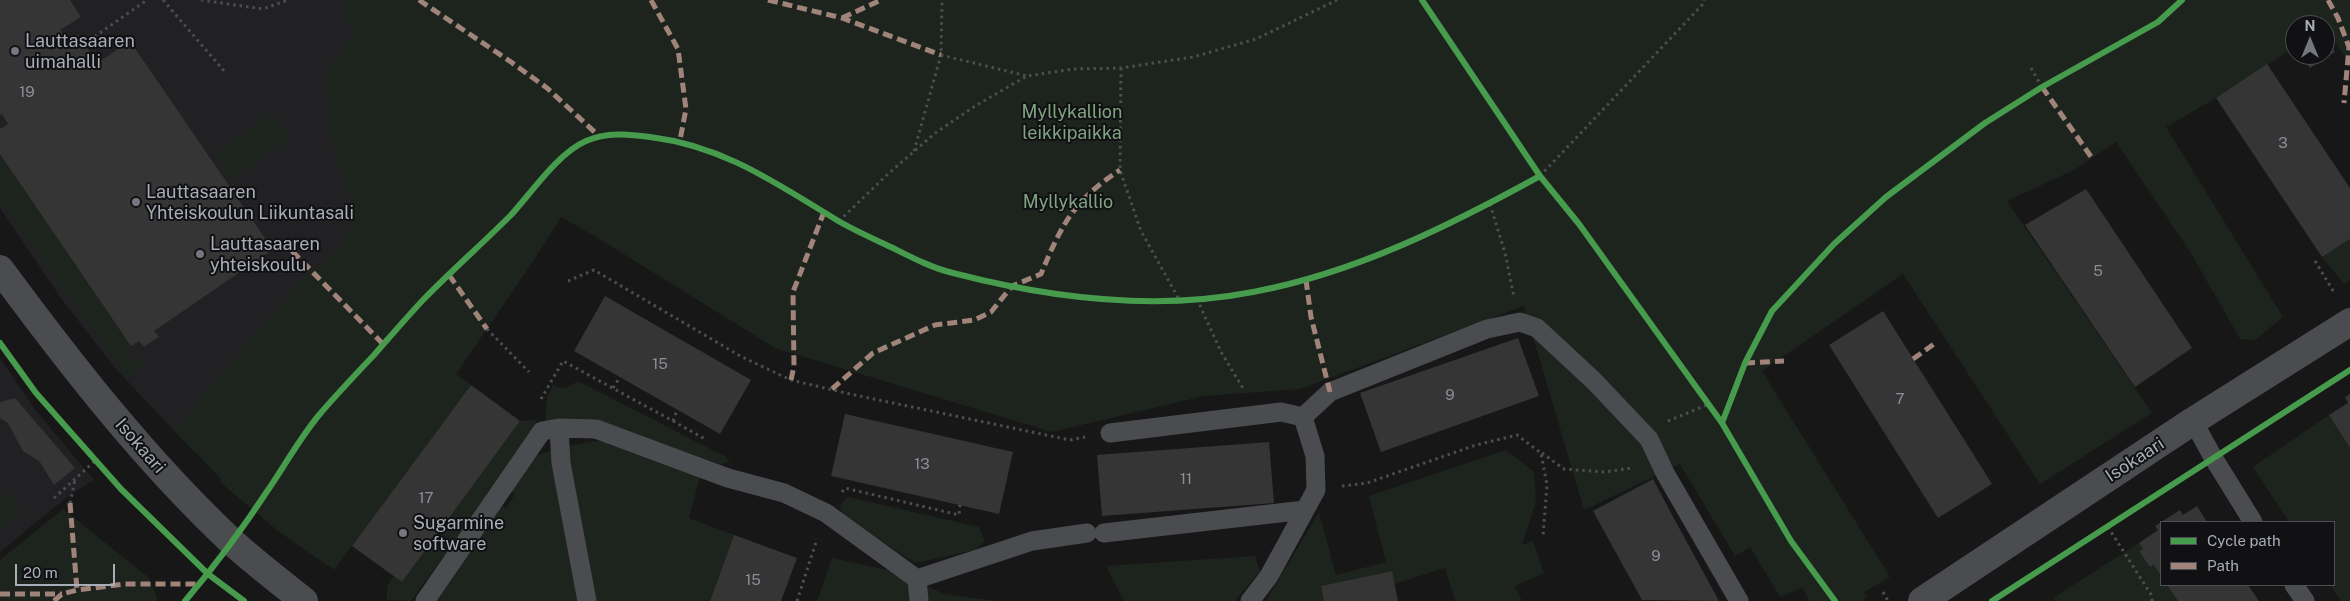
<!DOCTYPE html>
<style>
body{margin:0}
#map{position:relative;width:2350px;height:601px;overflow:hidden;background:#171717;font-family:"Public Sans",sans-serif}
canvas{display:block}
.legend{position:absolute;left:2160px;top:521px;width:175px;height:65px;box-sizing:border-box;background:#111113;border:1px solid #4d4f55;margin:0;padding:6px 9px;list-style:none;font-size:15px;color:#a8adb8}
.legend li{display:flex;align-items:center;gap:10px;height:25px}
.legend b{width:25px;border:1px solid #4d4f55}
.north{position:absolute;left:2285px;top:15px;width:50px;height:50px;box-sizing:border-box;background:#111113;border:1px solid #4d4f55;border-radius:50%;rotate:0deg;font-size:14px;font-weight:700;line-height:20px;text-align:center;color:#a8adb8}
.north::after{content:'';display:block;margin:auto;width:18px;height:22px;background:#757880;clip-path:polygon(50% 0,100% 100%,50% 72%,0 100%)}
.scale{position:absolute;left:15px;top:564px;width:100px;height:22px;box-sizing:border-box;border:2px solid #a8adb8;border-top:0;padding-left:6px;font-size:15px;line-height:18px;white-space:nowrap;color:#a8adb8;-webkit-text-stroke:4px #111113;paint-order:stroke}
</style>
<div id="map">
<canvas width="2350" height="601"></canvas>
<ul class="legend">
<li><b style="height:6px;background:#469c4c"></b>Cycle path</li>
<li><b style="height:6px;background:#a18479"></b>Path</li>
</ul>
<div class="north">N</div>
<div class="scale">20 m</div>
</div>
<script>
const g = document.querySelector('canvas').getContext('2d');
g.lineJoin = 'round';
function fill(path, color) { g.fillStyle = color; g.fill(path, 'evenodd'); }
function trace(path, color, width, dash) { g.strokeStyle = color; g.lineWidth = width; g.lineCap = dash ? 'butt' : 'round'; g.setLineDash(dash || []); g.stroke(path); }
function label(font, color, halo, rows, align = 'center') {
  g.font = font + ' "Public Sans",sans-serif'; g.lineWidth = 4; g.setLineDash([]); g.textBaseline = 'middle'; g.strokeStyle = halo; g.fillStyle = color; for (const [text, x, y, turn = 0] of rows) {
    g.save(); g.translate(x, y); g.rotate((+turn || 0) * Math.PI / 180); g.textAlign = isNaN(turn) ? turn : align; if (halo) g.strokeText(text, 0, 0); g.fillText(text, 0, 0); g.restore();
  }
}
fill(new Path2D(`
 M0,0h503l-29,130 -278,324 -81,-86 -52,-67 -63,-93z
 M0,358l37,54 57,68 -27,17 -67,55z`), '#212123');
fill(new Path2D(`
 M345,0h44l9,2 1,-2h1951v65l-25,-40h-30v22l-79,51 -50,29 117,190 -28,23 -15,-1 -51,-89 -73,-108 -42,28 -67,31 145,212 -112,71 -137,-210 -141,97 128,206 -26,15 3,5 -5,4h-52l-8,-13 -22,9 -30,-50 -15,9 -55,-92 -96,46 -60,-204 -224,83 -96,7 -152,36 -277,-84 -182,-113 -32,-18 -27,43 -78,114 15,11 -137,185 -56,-39 -58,-49 1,-3 -47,-49 136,-160c26,-14 47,-36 42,-67 -3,-14 -11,-27 -15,-40 -7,-28 -10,-59 -14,-88l32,-43 -14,-23z
 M272,113l18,25 -58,42 -18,-25z
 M0,154l131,192 -6,5 7,10 6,-4 6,7 -16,15 -128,-178z
 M2350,239v41l-6,4 -22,-27z
 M578,381l148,76 4,5 -10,2 -124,-44 -51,5 2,-28 6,-12c11,6 15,2 25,-4z
 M2329,415l21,33v153h-9l-11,-16h4v-63h-45l-36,-55z
 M536,420v10l-125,171 -24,-1v-14l7,-10 8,6 118,-161z
 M603,440l97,37 -11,41 45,17 -24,66h-274l64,-96 6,3 9,-14 -5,-4 27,-35 30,-9z
 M1506,450l28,22 2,29 -14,44 11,-4 11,32 -29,13 7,15h-67l-10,-33 -51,16 -3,-13 -70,15 3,15h-58l53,-89 17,63 50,-13 -17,-66z
 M0,492l8,2 10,8 -2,3 8,6 -24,19z
 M848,497l131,30 6,14 -10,9 -60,13 -72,-48 -4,-9z
 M63,509l85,68 9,20v4h-157v-41z
 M2139,543l4,6 -3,2 10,16 4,-2 7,11v9h6l11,16h-123l-2,-3z
 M1255,556l5,15 -25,30h-111l-18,-35z
 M832,558l64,14 48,22 52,7h-179z`), '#1d241e');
fill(new Path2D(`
 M0,0h70l11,17 -21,13 8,12 10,-7 6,9 7,10 -10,7 6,9 43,-29 143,209 -10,6 7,9 -8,5 -6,-9 -102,70 5,6 -15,10 -5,-6 -8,5 -131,-192v-25l8,-5 -6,-10 -2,1z
 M2325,36l10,16 -25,16 -8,-13h23z
 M2267,64l83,124v51l-28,18 -106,-159z
 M2086,189l106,159 -57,39 -110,-162z
 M605,296l146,84 -31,54 -146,-83z
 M1883,311l109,173 -54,34 -109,-173z
 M1518,338l21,58 -158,56 -21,-59z
 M471,385l49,36 -118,161 -50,-36z
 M2350,394v54l-21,-33 19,-12 -3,-6z
 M15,398l60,70 -21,17 -14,-23 -17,-11 -15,-28 -8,-5v-16z
 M845,414l168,38 -14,62 -168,-38z
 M1269,442l5,61 -172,13 -5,-61z
 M1653,479l18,34 48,88 -77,-1 -49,-89z
 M2197,506l10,16h-46v54l-7,-11 -4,2 -11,-16 4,-2 -4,-6 19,-13 -3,-4 25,-16 3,5z
 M734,535l63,23 -16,43h-71z
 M1392,571l6,30h-74l-3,-15z
 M2167,585h81l11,16h-81z`), '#353536');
trace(new Path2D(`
 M163,0l62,72
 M201,0l62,9 25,-9
 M84,44l63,-44
 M941,55l86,21
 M1121,68l-1,102 21,61 39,70
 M2031,68l11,19
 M914,151l27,-96 1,-55
 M1540,176l163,-172 1,-4
 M1490,204l15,49 9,44
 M839,221l49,-47 46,-40 41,-28 52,-30 47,-7 47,-1 72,-11 63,-18 81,-39
 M2315,261l20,33
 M568,281l26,-11 148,87 49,23 59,14 220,46 15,-3
 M1197,299l24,53 23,38
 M487,329l42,43
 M613,388l7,-11
 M541,399l22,-38 110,60 4,-11
 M673,421l32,18
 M1668,421l41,-17
 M1542,453l22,16 40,3 28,-4
 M1342,486l25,-3 109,-38 41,-10 24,18 6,32 -4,51
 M842,492l3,-4 114,27 1,-10
 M54,498l42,-38
 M70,503l5,-23
 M2108,527l44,69v5
 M1883,592l5,9
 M797,601l20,-62`), '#4d4e52', 3, [2.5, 4]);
trace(new Path2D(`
 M2193,421l21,38 39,63
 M1110,433l171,-21 22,5 27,-25 157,-63 33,-7 17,6 57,53 55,58 16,34 74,128
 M1104,533l201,-23
 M917,579l2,22
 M2294,585l11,16
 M425,601l117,-170 17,-3
 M587,601l-26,-138 -2,-35 37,1 132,49 56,15 42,20 91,66 115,-38 55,-8
 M1250,601l19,-25 47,-86 -1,-34 -12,-39`), '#4b4c50', 19);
trace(new Path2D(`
 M0,269c71,96 144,190 231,272 23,21 48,40 73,60
 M1922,601l271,-180 157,-99`), '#4b4c50', 28);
trace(new Path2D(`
 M419,0l92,62 36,26 52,48
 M651,0l27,49 8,60 -6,31
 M768,0l74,18 99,37
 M2328,0l10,18 11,29 -5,56
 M842,18l39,-18
 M2042,87l50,71
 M292,251l91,93
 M449,275l38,54
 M1306,280l5,37 19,75
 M1913,359l21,-15
 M1745,363l39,-2
 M791,380l3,-14 -1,-74 31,-80
 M832,389l41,-36 62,-28 39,-5 17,-8 21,-26 29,-12c21,-50 32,-73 79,-104
 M70,503l7,87
 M0,594h62
 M54,601l8,-7 15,-4 48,-6h75`), '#a18479', 5, [10, 5]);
trace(new Path2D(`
 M1422,0l118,176 39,48 143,199 69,118 44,60
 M0,343l36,50 85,96 87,85 36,27
 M1722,423l23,-60 27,-52 62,-67 52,-47 99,-74 57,-36 116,-65 24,-22
 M185,601c30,-35 58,-73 83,-111 17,-25 32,-52 51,-75 17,-20 36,-40 55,-60 16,-18 32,-37 49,-55 28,-29 59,-56 88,-85 21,-23 47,-62 75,-74 20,-9 43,-7 64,-4 73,9 124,45 185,82 18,11 39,20 58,29 20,10 39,20 60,25 96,25 202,38 300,19 102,-19 196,-66 287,-116
 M1992,601l358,-231`), '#469c4c', 6);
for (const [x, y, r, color] of [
 [15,51,5,"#757880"],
 [136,202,5,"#757880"],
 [200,254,5,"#757880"],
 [403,533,5,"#757880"]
]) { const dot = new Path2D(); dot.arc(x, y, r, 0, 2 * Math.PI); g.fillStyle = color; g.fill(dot); trace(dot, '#111113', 2); }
label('15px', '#8b8f98', null, [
 ["19",27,92],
 ["3",2283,143],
 ["5",2098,271],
 ["15",660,364],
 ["9",1450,395],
 ["7",1900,399],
 ["13",922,464],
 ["11",1186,479],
 ["17",426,498],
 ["9",1656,556],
 ["15",753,580]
]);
label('18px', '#a8adb8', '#111113', [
 ["Lauttasaaren",25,41],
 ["uimahalli",25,62],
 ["Lauttasaaren",146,192],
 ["Yhteiskoulun Liikuntasali",146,213],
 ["Lauttasaaren",210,244],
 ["yhteiskoulu",210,265],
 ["Sugarmine",413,523],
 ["software",413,544]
], 'left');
label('18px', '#7fa381', '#111113', [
 ["Myllykallion",1072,112],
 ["leikkipaikka",1072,133],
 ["Myllykallio",1068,202]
]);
label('18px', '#a8adb8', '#111113', [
 ["Isokaari",140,446,49],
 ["Isokaari",2135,460,-33]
]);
</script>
